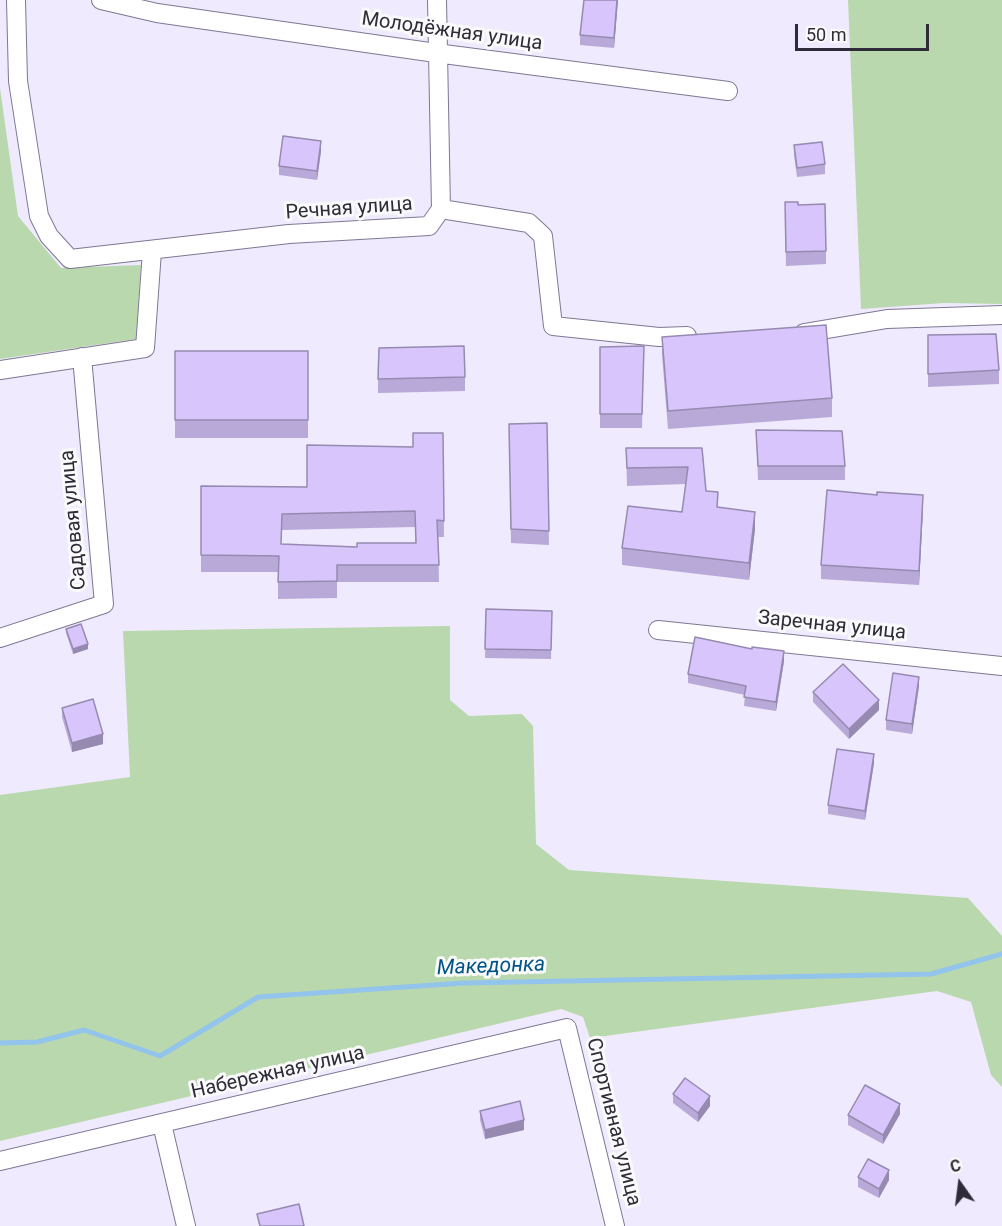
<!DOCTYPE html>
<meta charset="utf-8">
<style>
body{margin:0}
#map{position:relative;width:1002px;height:1226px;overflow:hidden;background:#efeafd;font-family:Roboto,sans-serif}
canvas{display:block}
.north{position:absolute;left:930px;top:1154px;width:60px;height:60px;-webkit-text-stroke:4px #fafafa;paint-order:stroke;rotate:346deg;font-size:16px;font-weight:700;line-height:24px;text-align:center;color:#2f2b38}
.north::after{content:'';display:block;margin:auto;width:21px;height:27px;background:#2f2b38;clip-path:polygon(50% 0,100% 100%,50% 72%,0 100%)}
.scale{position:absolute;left:795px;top:24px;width:134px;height:27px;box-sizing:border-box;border:3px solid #2f2b38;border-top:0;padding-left:8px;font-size:18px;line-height:21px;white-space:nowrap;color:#2f2b38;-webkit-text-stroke:4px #fafafa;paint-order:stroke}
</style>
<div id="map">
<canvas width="1002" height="1226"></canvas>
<div class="north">С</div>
<div class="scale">50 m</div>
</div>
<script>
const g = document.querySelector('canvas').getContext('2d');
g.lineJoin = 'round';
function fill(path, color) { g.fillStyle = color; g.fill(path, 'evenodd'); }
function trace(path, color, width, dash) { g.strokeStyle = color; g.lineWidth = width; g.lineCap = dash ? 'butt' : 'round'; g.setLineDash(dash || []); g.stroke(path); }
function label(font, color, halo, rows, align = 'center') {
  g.font = font + ' Roboto,sans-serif'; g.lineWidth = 6; g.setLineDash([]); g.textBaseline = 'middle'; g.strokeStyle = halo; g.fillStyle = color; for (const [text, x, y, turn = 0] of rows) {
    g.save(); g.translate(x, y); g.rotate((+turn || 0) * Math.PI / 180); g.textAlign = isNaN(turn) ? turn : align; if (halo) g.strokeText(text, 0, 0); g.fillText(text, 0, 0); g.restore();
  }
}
fill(new Path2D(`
 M848,0h154v304l-58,-1 -83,6z
 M0,88l18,128 43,52 80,-3 -5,74 -136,20z
 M450,626v74l19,16 53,-2 11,12 3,118 33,26 399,28 34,38v151l-11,-12 -20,-73 -34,-11 -347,47 -7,-21 -22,-8 -561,132v-346l130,-18 -7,-146z`), '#bad8ad');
trace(new Path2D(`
 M0,1043l37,-1 47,-12 76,26 98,-59 205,-14 468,-9 71,-20`), '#93c4ec', 5);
const minor = new Path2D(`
 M16,0l2,81 21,135 10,20 21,23 219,-25 140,-8 12,-17 88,14 14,13 10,90 106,11 28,-1
 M101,0l56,13 279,40 292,38
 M437,0l4,209
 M804,333l83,-14 115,-4
 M0,370l145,-22 7,-97
 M658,630l344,36
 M0,638l104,-34 -22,-247
 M162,1124l24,102
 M0,1161l567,-133 48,198`);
trace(minor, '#7f7794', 20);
trace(minor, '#fff', 18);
fill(new Path2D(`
 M618,0l-4,48 -34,-3v-10z
 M794,145l31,19v10l-28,3 -3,-22z
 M321,151l-4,29 -38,-5v-9z
 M798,205l28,46v13l-40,2 -1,-50z
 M928,335l71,35v14l-71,3z
 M662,337l170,61v19l-164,12 -6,-74z
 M644,346l-2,82h-42v-81z
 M175,351h133v87h-133z
 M465,377v14l-87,2v-14z
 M547,423l2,122 -38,-2 -2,-119z
 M756,430l89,36v14h-87z
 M443,433l1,104h-6l1,45h-102v16l-59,1v-27h-77v-86l106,1 106,-40zM415,527l1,16 -59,4 -76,-3 1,-14z
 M626,448h76l4,43 12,16 37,22 -6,51 -127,-15v-17l60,-36 4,-28 -59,2z
 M923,509l-4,76 -98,-6v-14z
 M486,609l66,2 -1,48 -66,-1z
 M66,629l22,20 -15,5 -7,-21z
 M752,649l32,12 -8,50 -32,-5 1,-11 -57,-12v-9z
 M919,686l-7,48 -26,-4v-10z
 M813,692l66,18 -30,29 -36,-37z
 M62,708l41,36 -31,8 -10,-35z
 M874,763l-9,57 -37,-6v-9z
 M673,1094l37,12 -12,16 -25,-19z
 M480,1111l44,19 -39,9 -5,-19z
 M900,1114l-17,30 -35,-19v-10z
 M858,1177l31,3 -10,18 -21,-11z`), '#b9a9d9');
fill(new Path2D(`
 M617,0h1l-4,48v-10z
 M321,141v10l-4,29v-9z
 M923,495v14l-4,76v-14z
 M755,512v17l-6,51v-17z
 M88,644v5l-15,5v-5z
 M784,651v10l-8,50v-9z
 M919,677v9l-7,48v-10z
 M879,700v10l-30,29v-10z
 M103,734v10l-31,8v-9z
 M874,754v9l-9,57v-9z
 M710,1096v10l-12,16v-9z
 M900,1104v10l-17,30v-9z
 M524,1120v10l-39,9v-9z
 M889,1170v10l-10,18v-9z`), '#968ab0');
const building = new Path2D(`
 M584,0h33l-3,38 -34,-3z
 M283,136l38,5 -4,30 -38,-5z
 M822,142l3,22 -28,4 -3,-23z
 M785,202h13v3l27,-1 1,47 -40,1z
 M826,325l6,73 -164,13 -6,-74z
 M996,334l3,36 -71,4v-39z
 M464,346l1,31 -87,2 1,-31z
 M644,346l-2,68h-42v-67z
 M175,351h133v69h-133z
 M547,423l2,108 -38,-2 -2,-105z
 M756,430l86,1 3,35h-87z
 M413,433h30l1,88 -7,-1 2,45h-102v16l-59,1 1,-26 -78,-1v-69l106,1v-42l106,2zM415,511l1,32h-59v4l-76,-3 1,-30z
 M626,448h76l4,43 12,1 -1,15 38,5 -6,51 -127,-15 6,-42 54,6 6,-45 -61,1z
 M827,490l50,5v-3l46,3 -4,76 -98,-6z
 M486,609l66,2 -1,39 -66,-1z
 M81,624l7,20 -15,5 -7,-20z
 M695,637l57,12v-2l32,4 -8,51 -32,-5 2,-11 -58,-12z
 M843,664l36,36 -30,29 -36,-37z
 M893,673l26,4 -7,47 -26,-4z
 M93,699l10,35 -31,9 -10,-35z
 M837,749l37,5 -9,57 -37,-6z
 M685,1078l25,18 -12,17 -25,-19z
 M865,1085l35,19 -17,31 -35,-20z
 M520,1101l4,19 -39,10 -5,-19z
 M868,1159l21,11 -10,19 -21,-12z
 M299,1204l5,22h-44l-3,-12z`);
fill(building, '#d7c5fc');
trace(building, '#968ab0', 1.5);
label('20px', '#2f2b38', '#fafafa', [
 ["Молодёжная улица",452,32,8],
 ["Речная улица",349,209,-4],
 ["Садовая улица",74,520,-95],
 ["Заречная улица",832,626,6],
 ["Набережная улица",278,1073,-13],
 ["Спортивная улица",613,1122,76]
]);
label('italic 21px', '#005586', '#fafafa', [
 ["Македонка",491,967,-2]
]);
</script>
